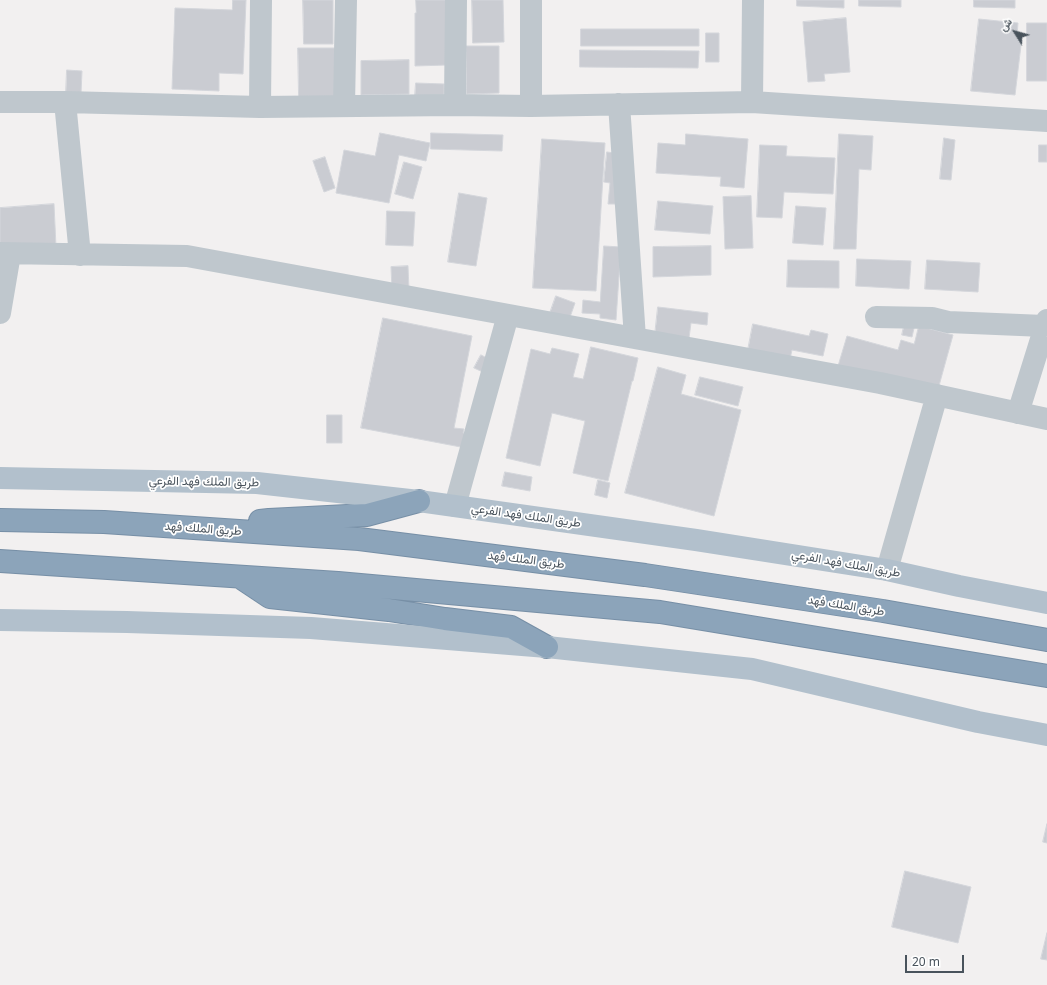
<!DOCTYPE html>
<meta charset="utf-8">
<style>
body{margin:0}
#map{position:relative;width:1047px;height:985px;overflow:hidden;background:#f2f0f0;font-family:"Noto Sans",Vazirmatn,sans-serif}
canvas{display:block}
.north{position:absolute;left:995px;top:12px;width:40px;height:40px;-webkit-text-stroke:3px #fff;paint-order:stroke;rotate:307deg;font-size:11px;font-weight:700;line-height:16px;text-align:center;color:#49535c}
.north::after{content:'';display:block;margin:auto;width:14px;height:18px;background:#49535c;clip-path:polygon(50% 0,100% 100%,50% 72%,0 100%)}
.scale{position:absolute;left:905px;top:955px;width:59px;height:18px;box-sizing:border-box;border:2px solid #49535c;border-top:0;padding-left:5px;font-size:12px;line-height:14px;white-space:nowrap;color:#49535c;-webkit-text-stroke:3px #fff;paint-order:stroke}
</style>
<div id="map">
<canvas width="1047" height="985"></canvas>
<div class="north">ش</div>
<div class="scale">20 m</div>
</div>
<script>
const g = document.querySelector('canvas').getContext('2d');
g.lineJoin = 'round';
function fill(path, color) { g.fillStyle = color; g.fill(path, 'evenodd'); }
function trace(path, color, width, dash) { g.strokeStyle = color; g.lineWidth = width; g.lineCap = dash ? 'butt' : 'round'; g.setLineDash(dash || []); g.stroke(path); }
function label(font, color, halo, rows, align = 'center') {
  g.font = font + ' "Noto Sans",Vazirmatn,sans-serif'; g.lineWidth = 3.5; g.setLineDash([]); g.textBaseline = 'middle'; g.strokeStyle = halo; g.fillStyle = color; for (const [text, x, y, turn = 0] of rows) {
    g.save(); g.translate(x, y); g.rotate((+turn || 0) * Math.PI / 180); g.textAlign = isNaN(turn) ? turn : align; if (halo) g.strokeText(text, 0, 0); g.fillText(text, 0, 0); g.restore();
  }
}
const building = new Path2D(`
 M233,0h13l-3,74 -24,-1v18l-47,-2 3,-81 57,2z
 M303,0h30v44h-29z
 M416,0h30l1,65 -32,1v-53h1z
 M472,0h31l1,42 -31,1z
 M797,0h47v8l-47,-2z
 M859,0h42v7l-42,-1z
 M974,0h41v8l-41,-1z
 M846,18l4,54 -26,2 1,7 -17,1 -5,-60z
 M979,19l39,4 -1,13 5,1 -7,58 -44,-4z
 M1027,23h20v58h-20z
 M581,29h118v17h-118z
 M706,33h13v29h-13z
 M466,46h33v47l-32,1z
 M298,48h37l1,49h-37z
 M580,50l119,1 -1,17 -118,-1z
 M409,60v34l-48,1v-34z
 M67,70l15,1 -1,23 -15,-1z
 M416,83l28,1v13l-29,-1z
 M380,133l50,10 -4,18 -27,-6 -10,48 -53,-10 8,-43 31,6z
 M431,133l72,2 -1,16 -71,-2z
 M686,134l62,5 -4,49 -24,-2 1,-9 -65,-4 2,-30 27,2z
 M839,134l34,2 -2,34 -12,-1 -3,80h-22z
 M944,138l11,2 -4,40 -11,-1z
 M542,139l63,4 -9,148 -63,-3z
 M760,145l27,1 -1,10 49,2 -2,36 -49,-2 -2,26 -25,-1z
 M1039,145h8v17h-8z
 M607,152l15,2 -5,50h-9l2,-21 -6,-1z
 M325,157l10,31 -11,4 -11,-31z
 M404,162l18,5 -9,32 -18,-5z
 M459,193l28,5 -11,68 -28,-4z
 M751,196l2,52 -28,1 -2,-52z
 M658,201l55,5 -3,28 -55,-4z
 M54,204l2,43 -56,4v-43z
 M796,206l30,2 -3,37 -30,-2z
 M387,211l28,1 -2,34 -27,-1z
 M604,246l17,1 -5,73 -16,-2v-4l-18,-1 1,-13 17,2z
 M711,246v29l-58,2v-30z
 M857,259l54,2 -2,28 -53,-3z
 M788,260l51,1v27l-52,-1z
 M927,260l53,3 -2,29 -53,-3z
 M408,266l1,24h-17l-1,-23z
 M556,296l19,7 -6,17 -19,-7z
 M658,307l50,6 -1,12 -16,-2 -2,15 -34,-3z
 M383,318l89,18 -18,92 10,1 -1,4 5,1 -2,14 -105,-20z
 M905,322l10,2 -3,13 -10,-2z
 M753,324l56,12 2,-6 17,4 -5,22 -31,-6 -2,9 -42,-9z
 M919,326l34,9 -16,58 -99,-27 9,-30 51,14 3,-10 13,4z
 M591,347l47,11 -5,23h-1l-24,100 -35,-8 12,-52 -33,-8 -12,53 -34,-8 25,-109 19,5 2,-6 27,6 -6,23 10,2z
 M481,355l10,5 -6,13 -11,-5z
 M658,367l28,8 -5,19 60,16 -27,106 -89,-23z
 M700,377l43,10 -5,19 -43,-11z
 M327,415h15v28h-15z
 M505,472l27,5 -2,14 -28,-5z
 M598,480l12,3 -3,15 -12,-3z
 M1047,824v19l-4,-1z
 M905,871l66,16 -13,56 -66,-16z
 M1047,933v27l-6,-1z`);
fill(building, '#caccd2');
trace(building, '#d4d6db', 1);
const highway = new Path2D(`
 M0,520l104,2 255,17 286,36 238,36 164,29
 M260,521l9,-1 98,-5 52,-14
 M0,561l338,22 322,29 387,64
 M240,577l30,20 119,13 56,9 66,8 36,20`);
trace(highway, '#778fa6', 24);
trace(new Path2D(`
 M531,0v106
 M0,102h65l195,5 195,-2 76,1 221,-4 295,19
 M65,102l15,153
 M752,102l1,-102
 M619,104l16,234
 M455,105l1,-105
 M344,106l2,-106
 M260,107l1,-107
 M0,253l187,3 693,127 167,36
 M0,313l10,-59
 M876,317l56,1 16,4 96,4
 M1018,413l29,-93
 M455,506l53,-191
 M887,570l50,-175`), '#bfc7cd', 22);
trace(new Path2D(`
 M0,478l257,5 162,18 277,39 191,30 72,16 88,17
 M0,620l127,2 184,6 236,19 205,22 226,53 69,13`), '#b2c0cc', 22);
trace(highway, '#8ca4ba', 22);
label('12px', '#49535c', '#fff', [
 ["طريق الملك فهد الفرعي",204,482,1],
 ["طريق الملك فهد الفرعي",526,516,8],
 ["طريق الملك فهد",203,529,4],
 ["طريق الملك فهد",526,560,7],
 ["طريق الملك فهد الفرعي",846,564,10],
 ["طريق الملك فهد",846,606,9]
]);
</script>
